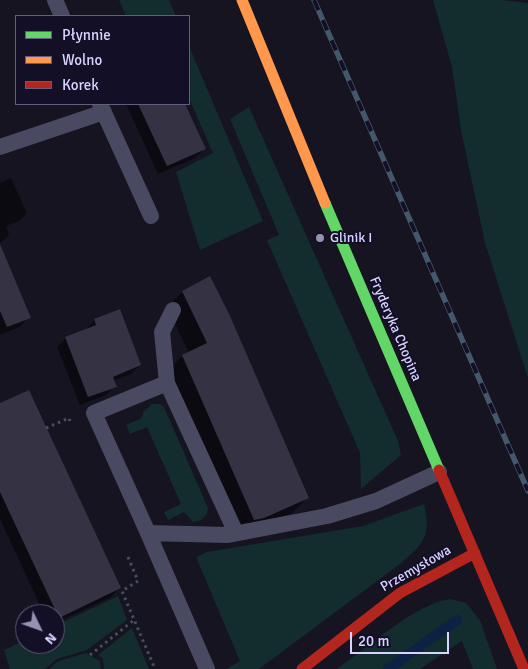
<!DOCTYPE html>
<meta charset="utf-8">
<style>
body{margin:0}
#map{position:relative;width:528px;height:669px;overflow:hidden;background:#161421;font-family:Signika,sans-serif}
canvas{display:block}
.legend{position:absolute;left:15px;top:15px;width:175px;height:90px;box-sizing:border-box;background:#130f26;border:1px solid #625e7d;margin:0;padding:6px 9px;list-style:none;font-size:15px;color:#d9d4ff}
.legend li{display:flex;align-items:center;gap:10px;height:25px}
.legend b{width:25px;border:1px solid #625e7d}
.north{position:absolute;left:15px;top:604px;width:50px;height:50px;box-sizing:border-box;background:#130f26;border:1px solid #625e7d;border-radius:50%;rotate:132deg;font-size:14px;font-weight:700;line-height:20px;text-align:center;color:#d9d4ff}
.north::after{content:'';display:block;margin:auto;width:18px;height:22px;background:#9591b1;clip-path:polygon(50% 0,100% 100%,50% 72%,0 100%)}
.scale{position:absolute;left:350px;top:632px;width:99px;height:22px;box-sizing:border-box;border:2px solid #d9d4ff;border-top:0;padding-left:6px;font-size:15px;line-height:18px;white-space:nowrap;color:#d9d4ff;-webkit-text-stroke:4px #130f26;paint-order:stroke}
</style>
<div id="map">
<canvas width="528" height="669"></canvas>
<ul class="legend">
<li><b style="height:6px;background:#63d668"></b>Płynnie</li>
<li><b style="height:6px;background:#ff974d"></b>Wolno</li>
<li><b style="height:6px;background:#b3261e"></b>Korek</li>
</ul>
<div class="north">N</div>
<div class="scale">20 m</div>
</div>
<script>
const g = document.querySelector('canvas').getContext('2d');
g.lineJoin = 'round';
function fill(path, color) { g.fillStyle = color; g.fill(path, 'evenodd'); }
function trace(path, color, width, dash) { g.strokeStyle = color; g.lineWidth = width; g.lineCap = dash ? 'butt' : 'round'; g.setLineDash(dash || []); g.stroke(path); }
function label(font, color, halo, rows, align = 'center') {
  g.font = font + ' Signika,sans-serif'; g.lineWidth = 4; g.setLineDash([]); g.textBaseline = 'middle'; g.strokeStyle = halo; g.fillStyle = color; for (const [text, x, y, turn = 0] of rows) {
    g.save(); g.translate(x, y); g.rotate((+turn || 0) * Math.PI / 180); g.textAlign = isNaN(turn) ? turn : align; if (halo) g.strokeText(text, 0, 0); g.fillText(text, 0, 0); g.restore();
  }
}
fill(new Path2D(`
 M119,0h50l7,16h-50z
 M433,0h69l26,3v375l-43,-135 -24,-113 -9,-63z
 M189,46l74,175 -63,29 -24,-78 37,-19 -24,-55z
 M249,107l149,334 3,14 -40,34 -1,-36 -93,-213 12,-5 -49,-116z
 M152,404h8l4,3 44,101 -1,6 -6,6 -8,2 -9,-10 -16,8 -4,-8 17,-8 -34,-77 -17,7 -4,-9 16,-7 1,-6z
 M424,504c7,33 1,38 -24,60l-141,105h-33l14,-8 -44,-104 11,-5 156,-26z
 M118,596l9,24 -40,30 -30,9 -12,10h-35l-6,-19 21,-10v4h30v-18z
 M450,599l16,4 14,17 17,49h-24l-11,-28 -42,28h-83c29,-21 80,-66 113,-70z
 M132,628l17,41h-45l-1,-10 -5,-4z
 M86,653l14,8 1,8h-52l9,-8z`), '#132c2d');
fill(new Path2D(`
 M126,104h58l20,45 -9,9 -37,16z
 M11,178l16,35 -8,8 -13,5 3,9 -9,8v-60z
 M0,265l29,52 -8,9 -21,9z
 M182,292l125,206 -15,15 -45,20 -9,2 -71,-164 15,-15 7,-3 -22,-46z
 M95,320l45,45 -9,9 -18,7 2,5 -9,9 -26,10 -23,-58 9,-9 20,-9z
 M0,405l119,183 -8,9 -56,26v-9h-11l-44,-95z`), '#0007');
trace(new Path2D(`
 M388,669l69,-49`), '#0d2144', 10);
fill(new Path2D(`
 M138,104h47l21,45 -39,17z
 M0,244l31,74 -24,9 -7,-16z
 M210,276l20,40 79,182 -45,20 -10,2 -72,-165 25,-12 -25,-52z
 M120,309l21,56 -28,12 4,10 -29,10 -23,-60 31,-12 -2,-6z
 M29,390l92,198 -62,30 -59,-126v-89z`), '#343243');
trace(new Path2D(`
 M46,428l23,-10 1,3
 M128,557l10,24 -16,10 33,78
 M90,655l44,-35`), '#44505f', 3, [2.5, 4]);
trace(new Path2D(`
 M55,0l7,16
 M100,104l51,112
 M0,147l104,-35
 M173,310l-11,22 5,51 -73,30 54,120 80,2 99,-19 49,-15 63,-29
 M167,383l69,150
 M148,533l59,136`), '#4a4962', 16);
trace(new Path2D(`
 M325,203l114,267`), '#63d668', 11);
trace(new Path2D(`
 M242,0l83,203`), '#ff974d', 11);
trace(new Path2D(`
 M439,470l85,199
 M302,669l98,-76 75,-40`), '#b3261e', 11);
const rail = new Path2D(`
 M314,0l214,491`);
trace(rail, '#43596b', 5.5);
trace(rail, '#130f26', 4, [11]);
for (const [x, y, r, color] of [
 [320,238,5,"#9591b1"]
]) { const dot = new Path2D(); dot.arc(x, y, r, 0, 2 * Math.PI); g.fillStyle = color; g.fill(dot); trace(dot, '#130f26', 2); }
label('14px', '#d9d4ff', '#130f26', [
 ["Glinik I",330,238]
], 'left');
label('14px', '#d9d4ff', '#130f26', [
 ["Fryderyka Chopina",395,329,67],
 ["Przemysłowa",416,569,-30]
]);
</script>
